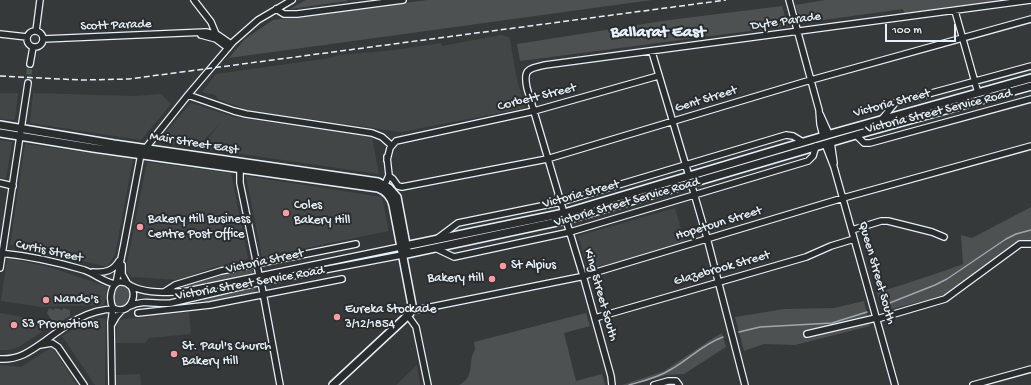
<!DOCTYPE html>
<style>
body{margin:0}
#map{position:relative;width:1031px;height:385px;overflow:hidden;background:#35393a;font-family:"Gochi Hand",sans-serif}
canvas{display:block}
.scale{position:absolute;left:885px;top:24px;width:71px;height:18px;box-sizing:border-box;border:2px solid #e8f1f8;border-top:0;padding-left:5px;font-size:12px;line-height:14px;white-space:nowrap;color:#e8f1f8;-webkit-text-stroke:3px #2a2d2e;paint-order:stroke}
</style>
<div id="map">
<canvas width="1031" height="385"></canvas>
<div class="scale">100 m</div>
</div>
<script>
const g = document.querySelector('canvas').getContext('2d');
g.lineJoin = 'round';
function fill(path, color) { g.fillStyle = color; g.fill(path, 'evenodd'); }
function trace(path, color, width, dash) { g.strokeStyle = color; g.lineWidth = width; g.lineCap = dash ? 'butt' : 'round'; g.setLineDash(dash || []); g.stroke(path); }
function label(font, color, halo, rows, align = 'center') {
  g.font = font + ' "Gochi Hand",sans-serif'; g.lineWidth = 4; g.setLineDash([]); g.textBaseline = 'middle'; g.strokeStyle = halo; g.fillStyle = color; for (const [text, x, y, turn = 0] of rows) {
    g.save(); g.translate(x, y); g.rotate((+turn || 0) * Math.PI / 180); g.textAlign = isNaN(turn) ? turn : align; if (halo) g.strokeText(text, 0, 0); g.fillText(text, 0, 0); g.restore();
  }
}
fill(new Path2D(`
 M501,35l8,2 1,3 6,35 9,33 -124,24 -154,-22 -29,-11 -3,-4 -13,-3 14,-18 114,-16 9,-3 56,-5 46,-7 1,3z
 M0,93h18l-3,26 -1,1 -14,-1z
 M33,93l102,3 26,-2 10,10 -30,36 -111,-17z
 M191,103l43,14 138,20 7,37 -179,-26 21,-26 -23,25 -28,-3 -5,-11z
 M0,140l12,2 -6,37 -6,-1z
 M25,144l108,15 -18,96 -8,12 -28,-7 -29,-10 -40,-5z
 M147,162l84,11 17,86 -36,9 -34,12 -46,-3 -3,-3 -3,-2v-4z
 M246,176l136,21 7,34 -127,26z
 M675,208l10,34 -96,28 -11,-34z
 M7,258l42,9 59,20 -4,18 -63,2 -40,-6z
 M189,312l2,22 -42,4 -4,5h-29l1,-23z
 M0,313l34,6 8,13 -23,15 -9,3h-10z
 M92,318l14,1 -1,66h-10l-33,-49z
 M52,347l25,38h-77v-20l21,2z
 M417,365l3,20h-24z
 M140,374l1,11h-25v-10z`), '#424647');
fill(new Path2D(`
 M306,0h41v1l-57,8z
 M427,0h225l-423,58 16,-19 28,-19z
 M825,0h177l-98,13 -1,-4 -101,14 -7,-18z
 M782,6l6,20 -268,35 -3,-17 152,-24z
 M1031,207v34h-12l-75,55 -61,15 -6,-18 70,-23 16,-6 -2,-29 11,3z
 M251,268l2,3 -1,2 -53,13 -23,3 1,-2 43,-13z
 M120,285c14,-1 13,16 2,22l-5,-1 -3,-5 2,-12z
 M252,286l4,3 -1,2 -3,3 -46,9 -3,-5z
 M864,301l6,25 -75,19 -31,-1 -20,7 -9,-34 49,-8 50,-1z
 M49,308l5,2 1,-2 8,2v-2l7,2v6l-15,9 -8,-12z
 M586,313l4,13 -26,7 12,48 26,-7 3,11h-146c17,-8 8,-24 16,-35l-1,-8z
 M722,333l4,14 -42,27 -18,1 -33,10h-11l42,-14 49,-33z`), '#4d5152');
trace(new Path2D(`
 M882,306l53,-21 12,-6 59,-40 10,-5 15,-4
 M739,332l21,-5 72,-4 35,-11
 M629,385c14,-4 28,-7 41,-15 18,-10 33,-26 53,-33`), '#a0a7ac', 1.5);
trace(new Path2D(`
 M28,83l2,-19`), '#505556', 5.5, [5.5, 3]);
const minor = new Path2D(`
 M194,0l17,22 5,12
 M789,0l30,110 1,14 3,12
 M276,9l8,5h13l106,-14
 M955,11l23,82
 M36,31l4,-31
 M27 39a8 8 0 1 1 16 0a8 8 0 1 1-16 0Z
 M0,34l27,3
 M201,35l15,4 12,9
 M43,39l163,-7 12,3 13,9
 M652,52l37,124
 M30,64l3,-17
 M188,95l46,16 12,3 126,19 10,4 9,8
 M820,114l9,20
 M882,119l13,-16 136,-37
 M856,135l8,8h6l161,-44
 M831,142l3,21
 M825,144l9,23 61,218
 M387,160l3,-12 6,-7 138,-30 124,-35
 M240,168v15l19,92
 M389,176l4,3 5,7 4,1 145,-28 257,-77 227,-63
 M0,183l13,3
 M691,183l16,55 38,147
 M383,189l6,-14 -2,-18
 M564,213l-37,-125c-4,-19 1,-19 18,-23l486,-65
 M566,220l18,59 27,97 1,9
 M852,230l29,-9h7l44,11 12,5
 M438,238l20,-15 103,-21 225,-67 7,1 10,6
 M435,248l19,9 116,-25 238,-71 5,-5 3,-10
 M0,253c29,3 57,9 84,17 11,4 20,12 31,14
 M122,265v9l5,9
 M0,268l28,-185
 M93,272c12,1 20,-1 26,-11
 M119,282c24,-2 15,37 -6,26 -4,-8 -3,-23 6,-26z
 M261,282l19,103
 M116,283l8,-39 17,-90 47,-59 45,-53 25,-22 34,-20
 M129,285c17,9 35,7 54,7l217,-45
 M164,292l11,-7 46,-14 135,-27
 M130,306c14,-7 27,-1 41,-3l90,-21 141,-27
 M411,311l169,-34 263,-79 188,-52
 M138,313l72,-8 132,-26
 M408,316l8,11 12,58
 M595,318l211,-61 25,-11 23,-7
 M877,319l68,-20 75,-55h11
 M112,324l4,-7 6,-7
 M807,334l69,-16
 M40,345l12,-2 6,4 26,38
 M0,359c19,1 31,-8 45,-18 21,-16 43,-32 70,-32
 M112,385l-1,-63 2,-14
 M654,385l14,-4h8l3,4
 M973,385l58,-16`);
const major = new Path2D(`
 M0,125l114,19 264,38 11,6 8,9 10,53
 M0,133l93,15 285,40c8,3 13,9 15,17l19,100 -2,8 -7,7 -70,65
 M400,247l164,-34 270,-80 197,-55
 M402,255l164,-35 290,-85 175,-49`);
trace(minor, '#e8f1f8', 8);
trace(major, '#e8f1f8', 10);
trace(minor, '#2a2d2e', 5.5);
trace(major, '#2a2d2e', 7);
trace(new Path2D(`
 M0,76l81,4 48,-1 597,-79`), '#e8f1f8', 1.5, [6, 3]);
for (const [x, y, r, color] of [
 [286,213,4,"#ff9aa2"],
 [140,227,4,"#ff9aa2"],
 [503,266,4,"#ff9aa2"],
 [492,279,4,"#ff9aa2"],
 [46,300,4,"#ff9aa2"],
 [337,317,4,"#ff9aa2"],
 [14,325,4,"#ff9aa2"],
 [174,354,4,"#ff9aa2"]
]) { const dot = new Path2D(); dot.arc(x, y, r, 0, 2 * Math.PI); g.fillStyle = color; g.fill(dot); trace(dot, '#2a2d2e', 1.5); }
label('13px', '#e8f1f8', '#2a2d2e', [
 ["Dyte Parade",786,22,-8],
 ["Scott Parade",116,26,-2],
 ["Corbett Street",537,98,-14],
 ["Gent Street",706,100,-17],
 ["Victoria Street",892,104,-15],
 ["Victoria Street Service Road",939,112,-14],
 ["Mair Street East",194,144,9],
 ["Victoria Street",581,195,-15],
 ["Victoria Street Service Road",627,203,-16],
 ["Hopetoun Street",719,224,-17],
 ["Curtis Street",49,252,12],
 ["Victoria Street",265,262,-12],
 ["Glazebrook Street",722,269,-16],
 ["Queen Street South",876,273,74],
 ["Victoria Street Service Road",250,284,-10],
 ["King Street South",600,295,74]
]);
label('13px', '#e8f1f8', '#2a2d2e', [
 ["Coles",294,206],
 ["Bakery Hill",294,221],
 ["Bakery Hill Business",148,220],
 ["Centre Post Office",148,235],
 ["St Alpius",511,266],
 ["Bakery Hill",484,279,"right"],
 ["Nando's",54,300],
 ["Eureka Stockade",345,310],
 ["3/12/1854",345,325],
 ["S3 Promotions",22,325],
 ["St. Paul's Church",182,347],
 ["Bakery Hill",182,362]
], 'left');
label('bold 17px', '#e8f1f8', '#2a2d2e', [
 ["Ballarat East",658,33]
]);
</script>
